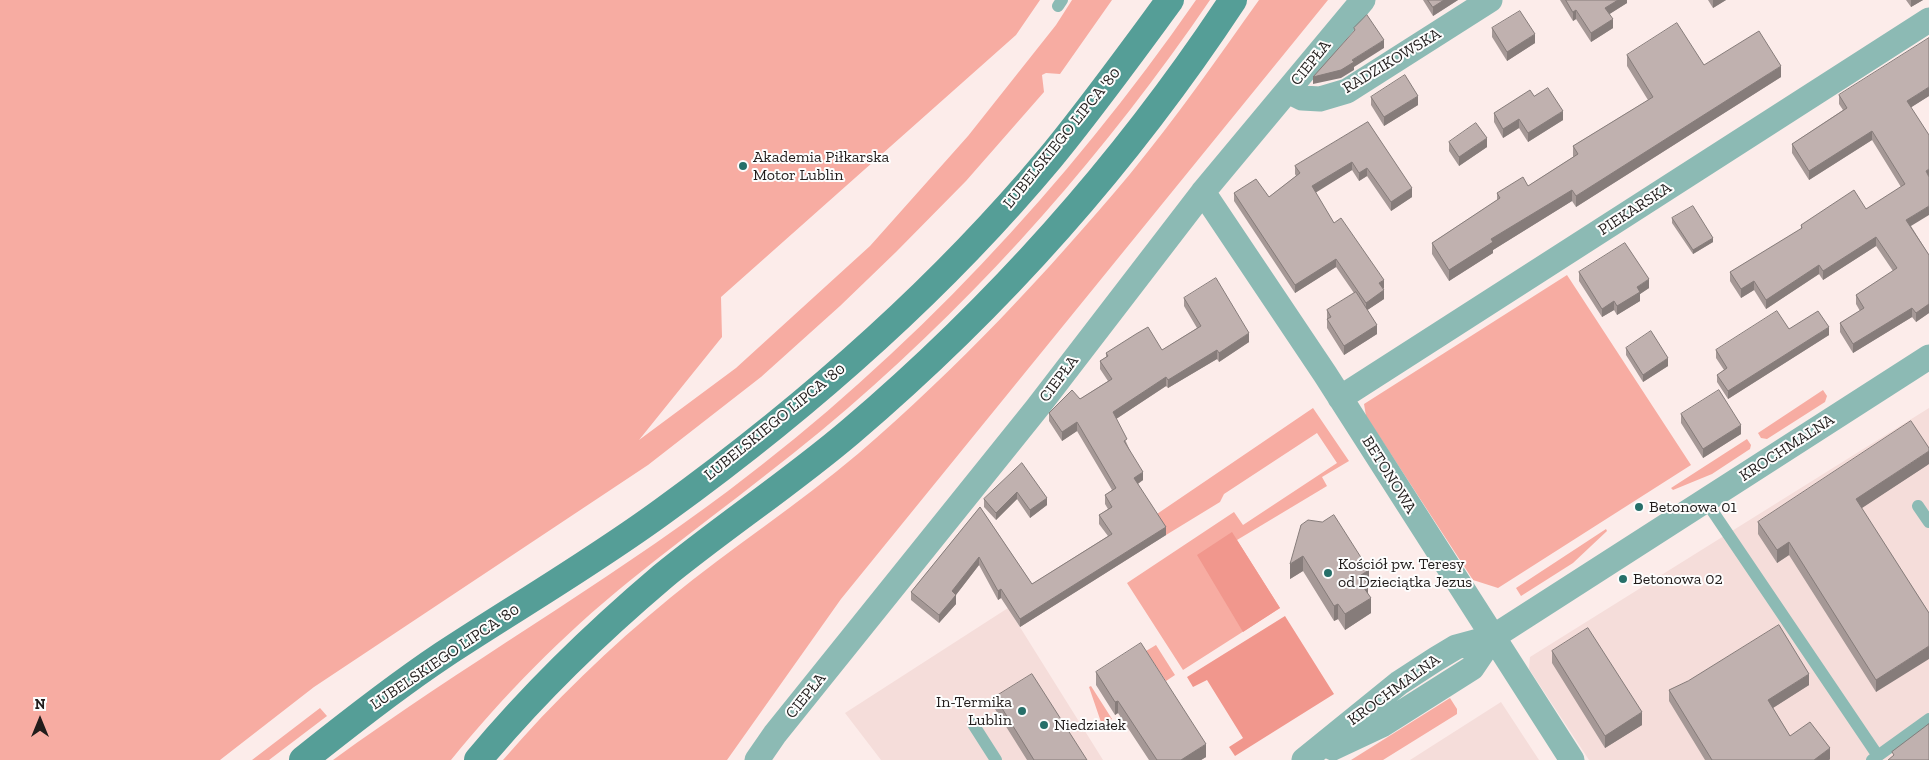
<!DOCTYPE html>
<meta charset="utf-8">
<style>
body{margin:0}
#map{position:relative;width:1929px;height:760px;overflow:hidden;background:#fcecea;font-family:"Zilla Slab",serif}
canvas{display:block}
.north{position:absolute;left:15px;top:695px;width:50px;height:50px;-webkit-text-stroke:4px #fdfdfd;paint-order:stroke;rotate:0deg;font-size:14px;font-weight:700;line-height:20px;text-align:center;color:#221d1c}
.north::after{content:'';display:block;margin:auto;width:18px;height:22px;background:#221d1c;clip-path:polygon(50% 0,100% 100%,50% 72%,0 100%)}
</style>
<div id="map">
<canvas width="1929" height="760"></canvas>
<div class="north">N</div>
</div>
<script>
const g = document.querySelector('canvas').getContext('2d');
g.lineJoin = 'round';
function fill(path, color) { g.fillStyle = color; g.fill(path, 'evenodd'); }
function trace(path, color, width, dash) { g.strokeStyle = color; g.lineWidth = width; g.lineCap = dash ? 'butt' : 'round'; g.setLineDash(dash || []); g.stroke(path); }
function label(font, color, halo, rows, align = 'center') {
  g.font = font + ' "Zilla Slab",serif'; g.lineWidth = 4; g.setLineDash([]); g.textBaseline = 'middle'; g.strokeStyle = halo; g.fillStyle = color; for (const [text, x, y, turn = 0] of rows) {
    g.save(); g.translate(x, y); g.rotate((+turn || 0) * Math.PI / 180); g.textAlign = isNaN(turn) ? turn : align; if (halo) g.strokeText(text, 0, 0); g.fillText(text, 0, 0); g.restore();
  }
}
fill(new Path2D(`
 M1929,408v352h-340l-60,-91 1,-12z
 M1008,608l95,152h-222l-36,-47z
 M1501,702l38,58h-129z`), '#f5ddda');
fill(new Path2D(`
 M0,0h1040l-24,35 -295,262 1,40 -83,103 97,-72 134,-122 98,-110 88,-111 16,-25h40l-52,74 -14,-1 -4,2 2,17 -78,89 -70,71 -56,54 -79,71 -113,88 -334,222 -94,73h-220z
 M1196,0h14c-103,151 -224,289 -362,408 -72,62 -148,116 -221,175 -63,51 -125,114 -176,177h-118c129,-94 267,-173 395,-269 181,-136 339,-305 468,-491z
 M1259,0h69l-487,599 -114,161h-224c50,-58 107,-113 167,-162 61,-50 128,-93 189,-145 99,-85 187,-179 271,-279 46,-56 87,-115 129,-174z
 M1567,275l124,190 -193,123 -25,-8 -107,-164 -2,-12z
 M1823,390l4,6 -2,6 -58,37 -6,-1 -3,-5z
 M1313,408l36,53 -27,16 5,9 -90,54 43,68 -97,62 -56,-87 107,-71 9,13 94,-62 -20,-30 -93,61 -4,8 -54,33 -12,-19z
 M1747,439l4,6 -1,4 -38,25 -39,16 -2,-2z
 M1606,529l1,2 -34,32 -52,33 -5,-8z
 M1156,645l19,30 -9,6 -20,-30z
 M1091,686l21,33 -10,6 -13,-38z
 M1450,698l7,11v5l-74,46h-32z
 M320,708l7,8 -58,44h-17z`), '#f7aca2');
fill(new Path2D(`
 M1232,532l48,76 -37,24 -46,-77z
 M1285,616l49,78 -99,62 -6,-9 14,-9 -36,-58 -14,7 -6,-10z`), '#f1978d');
trace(new Path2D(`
 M1058,6l4,-6
 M1705,500l173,256
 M1918,506l11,16
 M973,724l23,36
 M1872,760l57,-41`), '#8cbab4', 12);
trace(new Path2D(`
 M1288,91l14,7 18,1 27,-8 143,-91
 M1203,192l122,182 247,386
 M1340,398l589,-378
 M1333,748l49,-23 90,-57 21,-31
 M757,760l18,-26 262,-326 166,-216 160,-192
 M1304,760l95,-77 37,-24 20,-12 37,-10 436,-280`), '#8cbab4', 25);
trace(new Path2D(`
 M303,760c45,-36 92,-73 140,-105 73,-48 149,-92 220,-144 141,-102 275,-219 387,-353 42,-51 81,-105 120,-158
 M478,760c56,-67 118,-127 184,-183 61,-50 128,-94 188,-145 147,-125 277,-271 383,-432`), '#559e97', 28);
fill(new Path2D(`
 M1423,0h35l-25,16z
 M1560,0h67v3l-18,11 4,14 -22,14 -15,-23 -3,2z
 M1708,0h18l-13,8z
 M1906,0h17l-12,7z
 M1492,28l43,15 -28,18 -15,-24z
 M1627,55l77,10 77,12 -205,130 -4,-6 -79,49v3l-44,28 -17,-27v-11l65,-43v-7l31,-7 45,-29v-11l75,-46 -21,-34z
 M1839,95l90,1 -18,11v119l18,29v58l-13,9 -4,-5 -59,36 -13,-21v-9l20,-12 -4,-7v-9l37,-24 -17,-25 -53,34 -4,-6 -53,35 -12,-19 -13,8 -11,-17v-9l71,-43v-4l65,-16 35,-22 -29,-47 -63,40 -17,-27v-9l51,-34 -4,-6z
 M1534,96l29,24 -35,22 -9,-14 -16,10 -9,-16v-9z
 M1371,97l47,8 -34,21 -13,-21z
 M1368,122l44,75 -21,14 -24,-35 -8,5 -7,-11 -37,22 19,31 50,65 -1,1 1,10 -17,11 10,24 -33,21 -17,-27v-18l27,-17 -18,-26 -41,26 -61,-92v-8l35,4 27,-21 -1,-2v-8z
 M1449,142l38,5 -28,19 -10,-15z
 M1672,218l41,24 -20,12 -21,-31z
 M1579,272l70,16 -9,6v7l-23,14 -3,-5 -12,7 -23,-36z
 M1184,298l65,44 -30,20 -2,-3 -49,29 -2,-2 -50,33 27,61 -5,4 28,51 -146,92 -19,-29 -3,2 -19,-35 -23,30v9l-17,19 -28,-23v-8l69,-85 52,77 76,-48 -9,-12v-9l9,-6 -3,-5v-9l7,-5 -35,-59 -15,10 -13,-20v-8l31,-14 28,-18 -8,-12v-8l6,-4v-4l56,-3 35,-22 -13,-22z
 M1789,329l40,6 -101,64 -11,-17v-7l7,-5 -8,-12v-8z
 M1626,348l42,18 -25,16 -17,-27z
 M1681,414l60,20 -38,24 -22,-35z
 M1022,463l25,42 -17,13 -13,-19 -21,21 -12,-13v-8z
 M1929,464l-68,44 68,105 -53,79 -87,-137 -12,8 -19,-29v-12z
 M1301,525l68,60 -1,1v8l3,19 -26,17 -7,-11 -4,2 -31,-50 -13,8z
 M1552,651l90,74 -37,23 -53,-85z
 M1096,672l110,85 -5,3h-52l-31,-47 -3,2 -19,-30z
 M1809,685l-36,23 17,28 40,23 -1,1h-124l-36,-59v-11z
 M995,697l92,63h-60l-32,-51z`), '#a59896');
fill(new Path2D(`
 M1444,0h14l-25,16v-9z
 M1618,0h9v3l-22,14v-9z
 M1713,0h13l-13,8z
 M1911,0h12l-12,7z
 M1576,10v9l-3,2v-9z
 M1613,19v9l-22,14v-9z
 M1535,34v9l-28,18v-9z
 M1384,40v8l-30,19v3l-13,8 -28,6v-7l39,-17z
 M1781,66v11l-205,130v-11z
 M1929,87v9l-22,14v-9z
 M1418,96v9l-34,21v-9z
 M1563,111v9l-35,22v-9z
 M1519,119v9l-16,10v-9z
 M1872,131v9l-63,40v-9z
 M1487,138v9l-28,19v-9z
 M1352,162v8l-40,25v-9z
 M1367,168v8l-8,5v-8z
 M1929,169v9l-3,-7z
 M1412,188v9l-21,14v-9z
 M1572,190v11l-79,49v3l-44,28v-11l42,-31z
 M1929,206v9l-23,14v-9z
 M1876,237v9l-53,34v-9z
 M1713,238v4l-20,12v-4z
 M1336,259v8l-41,26v-8z
 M1819,265v9l-53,35v-9z
 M1649,279v9l-9,6v7l-23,14v-9l20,-19z
 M1384,280v8l-5,4v-9z
 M1754,281v9l-13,8v-9z
 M1384,290v9l-18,12v-8z
 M1614,301v9l-12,7v-8z
 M1929,304v9l-13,9v-9z
 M1912,308v9l-59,36v-9z
 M1377,325v9l-33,21v-9z
 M1829,327v8l-101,64v-8z
 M1249,333v9l-30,20v-9z
 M1217,350v9l-49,29v-8z
 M1668,358v8l-25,16v-7z
 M1166,377v9l-53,35v-9z
 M1077,422v9l-15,10v-9z
 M1741,425v9l-38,24v-9z
 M1929,451v13l-73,48v-13z
 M1143,472v8l-9,6v-8z
 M1017,492v7l-21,21v-7z
 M1047,498v7l-17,13v-8z
 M1166,527v8l-146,92v-8z
 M1789,542v13l-12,8v-13z
 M1303,556v15l-13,8v-15z
 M979,557v8l-27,35v-9z
 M1369,570v15l-1,1v14l3,-2v15l-26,17v-16l16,-39z
 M1001,589v9l-3,2v-9z
 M956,595v9l-17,19v-8z
 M1338,604v15l-4,2v-15z
 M1929,646v13l-53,33v-12z
 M1809,674v11l-41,26v-11z
 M1118,701v12l-3,2v-13z
 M1642,712v13l-37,23v-12z
 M1206,744v13l-5,3h-20z
 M1830,748v11l-1,1h-15z`), '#867c7a');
const building = new Path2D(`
 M1428,0h16l-11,7z
 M1566,0h52l-13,8 8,11 -22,14 -15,-23 -3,2z
 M1520,11l15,23 -28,18 -15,-24z
 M1367,15l17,25 -32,20 2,2 -13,8 -28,7 42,-47 -1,-2z
 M1677,23l27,42 55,-34 22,35 -205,130 -4,-6 -81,49 2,3 -44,28 -17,-27 68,-45 -3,-5 26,-16 5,9 50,-32 -5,-8 80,-49 -26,-42z
 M1929,38v49l-22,14 22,34v34l-3,2 3,6v29l-23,14 23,35v49l-13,9 -4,-5 -59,36 -13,-21 24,-15 -8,-13 41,-27 -21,-31 -53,34 -4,-6 -53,35 -12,-19 -13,8 -11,-17 72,-44 -1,-3 53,-35 12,19 39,-25 -33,-53 -63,40 -17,-27 55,-36 -8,-13z
 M1405,75l13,21 -34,21 -13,-20z
 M1548,88l15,23 -35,22 -9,-14 -16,10 -9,-16 36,-23 4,6z
 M1368,122l44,66 -21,14 -24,-34 -8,5 -7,-11 -40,24 22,37 7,-5 43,62 -5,3 5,7 -18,13 -30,-44 -41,26 -61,-92 22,-14 13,18 31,-24 -5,-7z
 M1476,123l11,15 -28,19 -10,-15z
 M1693,206l20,32 -20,12 -21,-32z
 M1625,243l24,36 -12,8 3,5 -23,14 -3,-5 -12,8 -23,-37z
 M1216,278l33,55 -30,20 -2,-3 -49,30 -2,-3 -53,35 14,27 -3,2 19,31 -9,6 32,49 -146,92 -19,-30 -3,2 -19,-34 -27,34 4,4 -17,20 -28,-23 69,-85 52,77 80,-50 -13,-19 13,-8 -7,-12 11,-7 -39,-66 -15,10 -13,-19 23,-23 8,9 32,-20 -12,-18 8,-5 -2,-3 30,-19 12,-7 14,23 39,-24 -17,-28z
 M1356,292l21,33 -33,21 -17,-27 4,-2 -4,-7z
 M1777,311l12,18 29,-18 11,16 -101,64 -11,-16 10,-7 -11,-18z
 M1651,331l17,27 -25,17 -17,-27z
 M1719,390l22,35 -38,24 -22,-35z
 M1911,421l18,27v3l-73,48 73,114v33l-53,34 -87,-138 -12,8 -19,-28z
 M1022,463l25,35 -17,12 -13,-18 -21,21 -12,-14z
 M1334,515l35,55 -8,5 7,10 -4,3 7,10 -26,16 -7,-10 -4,2 -31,-50 -13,8 11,-39 7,-5 14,2z
 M1779,625l30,49 -41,26 22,36 20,-14 20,26 -16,12h-102l-43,-70 19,-9z
 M1588,628l54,84 -37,24 -53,-85z
 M1141,643l65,101 -25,16h-24l-39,-59 -3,1 -19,-30z
 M1032,674l55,86h-53l-39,-63z
 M1929,724v36h-41l6,-5 -2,-3z`);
fill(building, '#c0b1af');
trace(building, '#867c7a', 1);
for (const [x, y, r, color] of [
 [743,166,5,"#266f69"],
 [1639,507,5,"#266f69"],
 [1328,573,5,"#266f69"],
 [1623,579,5,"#266f69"],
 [1022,711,5,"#266f69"],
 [1044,725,5,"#266f69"]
]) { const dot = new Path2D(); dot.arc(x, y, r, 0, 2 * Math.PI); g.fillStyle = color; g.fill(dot); trace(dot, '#fdfdfd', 2); }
label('16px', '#221d1c', '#fdfdfd', [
 ["RADZIKOWSKA",1392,61,-31],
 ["CIEPŁA",1311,63,-51],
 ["LUBELSKIEGO LIPCA '80",1062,138,-51],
 ["PIEKARSKA",1635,209,-33],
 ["CIEPŁA",1059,379,-53],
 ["LUBELSKIEGO LIPCA '80",775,422,-39],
 ["KROCHMALNA",1787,448,-33],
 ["BETONOWA",1389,475,58],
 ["LUBELSKIEGO LIPCA '80",445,657,-34],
 ["KROCHMALNA",1394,690,-36],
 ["CIEPŁA",806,696,-51]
]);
label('16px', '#221d1c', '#fdfdfd', [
 ["Akademia Piłkarska",753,157],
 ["Motor Lublin",753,175],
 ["Betonowa 01",1649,507],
 ["Kościół pw. Teresy",1338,564],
 ["od Dzieciątka Jezus",1338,582],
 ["Betonowa 02",1633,579],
 ["In-Termika",1012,702,"right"],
 ["Lublin",1012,720,"right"],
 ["Niedziałek",1054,725]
], 'left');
</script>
